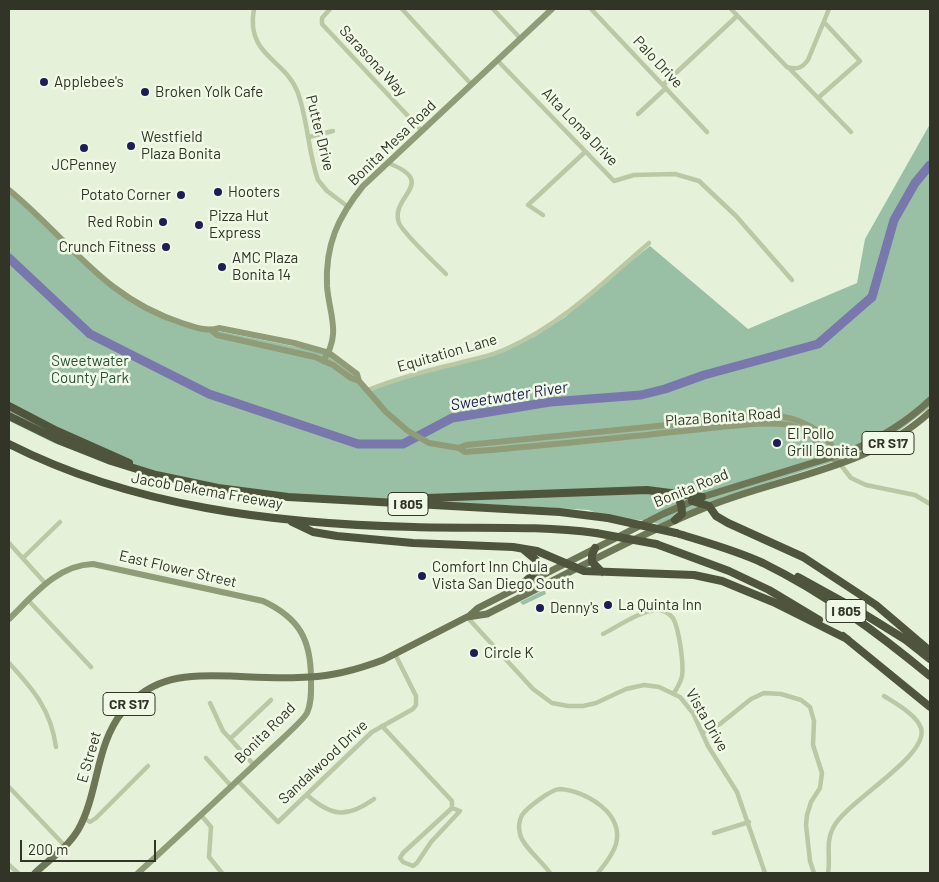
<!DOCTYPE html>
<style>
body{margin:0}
#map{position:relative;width:939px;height:882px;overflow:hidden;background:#e5f1d9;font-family:Barlow,sans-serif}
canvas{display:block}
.frame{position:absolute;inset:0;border:10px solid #313426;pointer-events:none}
.scale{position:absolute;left:20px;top:840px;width:136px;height:22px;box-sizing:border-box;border:2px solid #313426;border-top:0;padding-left:6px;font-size:15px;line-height:18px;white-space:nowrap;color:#313426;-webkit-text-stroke:4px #eff9e5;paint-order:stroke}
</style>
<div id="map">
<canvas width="939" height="882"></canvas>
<div class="frame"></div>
<div class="scale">200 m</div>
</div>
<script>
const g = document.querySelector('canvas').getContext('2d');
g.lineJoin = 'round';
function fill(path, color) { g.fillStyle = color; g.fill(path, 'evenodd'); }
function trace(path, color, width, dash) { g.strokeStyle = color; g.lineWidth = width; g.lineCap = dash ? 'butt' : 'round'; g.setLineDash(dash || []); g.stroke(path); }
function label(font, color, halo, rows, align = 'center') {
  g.font = font + ' Barlow,sans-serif'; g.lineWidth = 5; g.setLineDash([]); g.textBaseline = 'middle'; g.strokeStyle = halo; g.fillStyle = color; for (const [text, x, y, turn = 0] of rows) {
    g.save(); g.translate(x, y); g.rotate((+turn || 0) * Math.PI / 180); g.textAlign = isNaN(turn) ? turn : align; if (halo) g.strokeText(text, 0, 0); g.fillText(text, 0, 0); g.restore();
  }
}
fill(new Path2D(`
 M930,124v283l-35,27 -44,22 -128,41 -64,27 -19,-4 -32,-2 -19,-8 -84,-5 -53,-1 -163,-7 -72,-9 -106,-25 -57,-20 -45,-22v-231l116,106 68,30 114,23 21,7 31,23 10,13 31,-14 72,-18 62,-23 31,-20 44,-38 41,-33 98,83 109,-46 8,-44z
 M542,591h3l1,3 -23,11 -3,-3z`), '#99bfa4');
trace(new Path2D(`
 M9,258l81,76 119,60 149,50h45l49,-26 98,-16 91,-7 24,-6 39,-14 114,-31 54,-47 22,-77 21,-37 15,-18`), '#7878ad', 9);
trace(new Path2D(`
 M254,9c-9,47 32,50 44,84 10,28 10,59 20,87l9,11 20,15
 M330,9l-8,9v6l100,107
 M402,9l69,75
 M493,9l27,29
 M591,9l116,123
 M731,9l56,58c10,3 15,1 21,-7l21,-51
 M497,60l117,121 20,-6 41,-1 24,7 37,35 56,64
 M789,68l62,64
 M663,85l74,-69
 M818,98l42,-37 -36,-39
 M638,114l28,-26
 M309,137l24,-6
 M388,163c52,20 1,33 11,60 4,10 37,41 47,51
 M543,215l-15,-10 57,-53
 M368,390c28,-11 57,-19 87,-26 17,-5 34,-7 51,-15 55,-24 98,-67 143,-106
 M840,464l11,14 15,7 49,10 15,9
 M9,543l37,41
 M23,558l37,-36
 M28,600l63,67
 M467,617l66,72 19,14 16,3h15l13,-3 30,-14 18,-4 15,2 21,10 13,16 15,33 29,46 28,81
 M603,634c14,-7 37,-23 53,-24 6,0 13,3 17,8 6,11 11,46 9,58 -1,6 -5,12 -8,17
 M9,663c24,26 42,47 47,84
 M210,703l13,28 31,34
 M382,726l70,75v7l-49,45 -3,5 3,4 10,4 4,-3 14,-21 29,-31 -8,-3
 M702,733l18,-9 31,-25 13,-6 17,1 20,6 9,7 4,14 -1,24 9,28 -2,15 -9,14 -4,13 -1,10 4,36 4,12
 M230,739l41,-39
 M206,758l26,29
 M237,780l41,42 94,-90 41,-23 3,-4v-9l-21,-42
 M9,787l56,59
 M307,795c24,21 39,24 67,4
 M201,815l10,12 -2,30 13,16
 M84,818l6,4 6,-4 52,-52
 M714,833l35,-11
 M9,865l9,8
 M550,873c-8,-12 -27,-26 -30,-39 -2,-7 -1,-13 2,-19 5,-7 29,-26 38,-26 26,2 64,24 56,55 -3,11 -11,20 -18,29
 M828,873c3,-15 -3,-30 5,-45 12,-26 97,-72 88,-100 -4,-13 -26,-25 -37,-32`), '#bac8a5', 4.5);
trace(new Path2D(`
 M9,190c60,49 94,108 173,133 13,4 24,9 37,5l75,15 35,10 28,21 2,7 27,31 22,19 21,12 30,5 6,4c76,-6 151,-14 227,-22 25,-2 79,-11 102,-4 21,7 29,27 46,38
 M211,330l6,5 98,22 18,8 18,13 8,3
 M323,361c19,-27 6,-47 4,-75 -2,-41 11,-69 36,-100l189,-177
 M459,448l7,-3 303,-30c29,2 58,14 69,43
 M9,619c24,-23 48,-54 84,-55l170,37c36,17 48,38 48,78 0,11 1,23 -4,34 -4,8 -32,32 -40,40 -43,40 -85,80 -129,120`), '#909c77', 6);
trace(new Path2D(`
 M468,617l10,-9 185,-94 39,-17 146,-45c31,-13 58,-29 82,-52
 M35,873c14,-13 33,-26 43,-43 21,-37 17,-85 45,-119 30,-36 64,-36 107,-35 26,1 53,3 79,1 26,-1 50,-8 74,-17l84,-43 20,-3c73,-36 146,-77 222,-108 75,-30 159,-37 221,-94`), '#6d7657', 7);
trace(new Path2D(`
 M9,406l48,25 72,32
 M9,416l49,24 53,21 45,14 62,13 70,9 272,15 48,6
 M9,444c124,63 267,80 405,83 61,2 121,-2 182,6
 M674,493c6,7 8,11 8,21l-7,6
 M399,499l248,-9 55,7
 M692,501l17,5 7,10 12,7 75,34 73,48 54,46
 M292,522l21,10 24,4 76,7 100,4 24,4 47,20 110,4 28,6 51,21 74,37
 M676,533c29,9 59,17 87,30 61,30 115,70 167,113
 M656,544l73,27 40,19 50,30
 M595,548l-3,7v7l10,10
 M798,577l58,32 50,31 24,19
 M518,587c10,-8 20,-13 18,-27l-12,-10
 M843,636l87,71`), '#4f553d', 8);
trace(new Path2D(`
 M608,518l68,15
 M596,533l60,11`), '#4f553d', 8);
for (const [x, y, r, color] of [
 [44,82,5,"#1e1d55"],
 [145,92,5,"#1e1d55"],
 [131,146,5,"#1e1d55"],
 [84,148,5,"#1e1d55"],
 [218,192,5,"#1e1d55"],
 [181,195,5,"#1e1d55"],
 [163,222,5,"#1e1d55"],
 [199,225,5,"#1e1d55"],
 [166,247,5,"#1e1d55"],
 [222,267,5,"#1e1d55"],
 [777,443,5,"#1e1d55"],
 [422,576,5,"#1e1d55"],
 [608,605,5,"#1e1d55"],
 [540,608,5,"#1e1d55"],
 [474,653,5,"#1e1d55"]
]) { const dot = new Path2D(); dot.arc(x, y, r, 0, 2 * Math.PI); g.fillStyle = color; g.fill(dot); trace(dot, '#eff9e5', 2); }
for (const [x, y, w] of [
 [888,443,52],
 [408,504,40],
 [846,611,40],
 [129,704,52]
]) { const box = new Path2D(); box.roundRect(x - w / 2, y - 11.5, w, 23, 4); g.fillStyle = '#eff9e5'; g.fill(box); trace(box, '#313426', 1); }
label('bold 14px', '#313426', null, [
 ["CR S17",888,443],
 ["I 805",408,504],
 ["I 805",846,611],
 ["CR S17",129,704]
]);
label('15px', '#313426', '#eff9e5', [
 ["Sarasona Way",373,61,47],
 ["Palo Drive",658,62,47],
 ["Alta Loma Drive",580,127,46],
 ["Putter Drive",320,133,76],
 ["Bonita Mesa Road",392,143,-44],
 ["Equitation Lane",447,353,-16],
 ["Plaza Bonita Road",723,417,-4],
 ["Bonita Road",691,488,-22],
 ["Jacob Dekema Freeway",207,491,10],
 ["East Flower Street",178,569,13],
 ["Vista Drive",707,720,60],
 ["Bonita Road",265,733,-45],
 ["E Street",89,757,-74],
 ["Sandalwood Drive",323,762,-43]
]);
label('15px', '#313426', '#eff9e5', [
 ["Applebee's",54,82],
 ["Broken Yolk Cafe",155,92],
 ["Westfield",141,137],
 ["Plaza Bonita",141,154],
 ["JCPenney",84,165,"center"],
 ["Hooters",228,192],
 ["Potato Corner",171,195,"right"],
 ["Pizza Hut",209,216],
 ["Express",209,233],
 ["Red Robin",153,222,"right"],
 ["Crunch Fitness",156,247,"right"],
 ["AMC Plaza",232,258],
 ["Bonita 14",232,275],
 ["El Pollo",787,434],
 ["Grill Bonita",787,451],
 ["Comfort Inn Chula",432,567],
 ["Vista San Diego South",432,584],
 ["La Quinta Inn",618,605],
 ["Denny's",550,608],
 ["Circle K",484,653]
], 'left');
label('15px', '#2a5237', '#eff9e5', [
 ["Sweetwater",90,361],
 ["County Park",90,378]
]);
label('italic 16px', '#1e1d55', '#eff9e5', [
 ["Sweetwater River",509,396,-9]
]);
</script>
